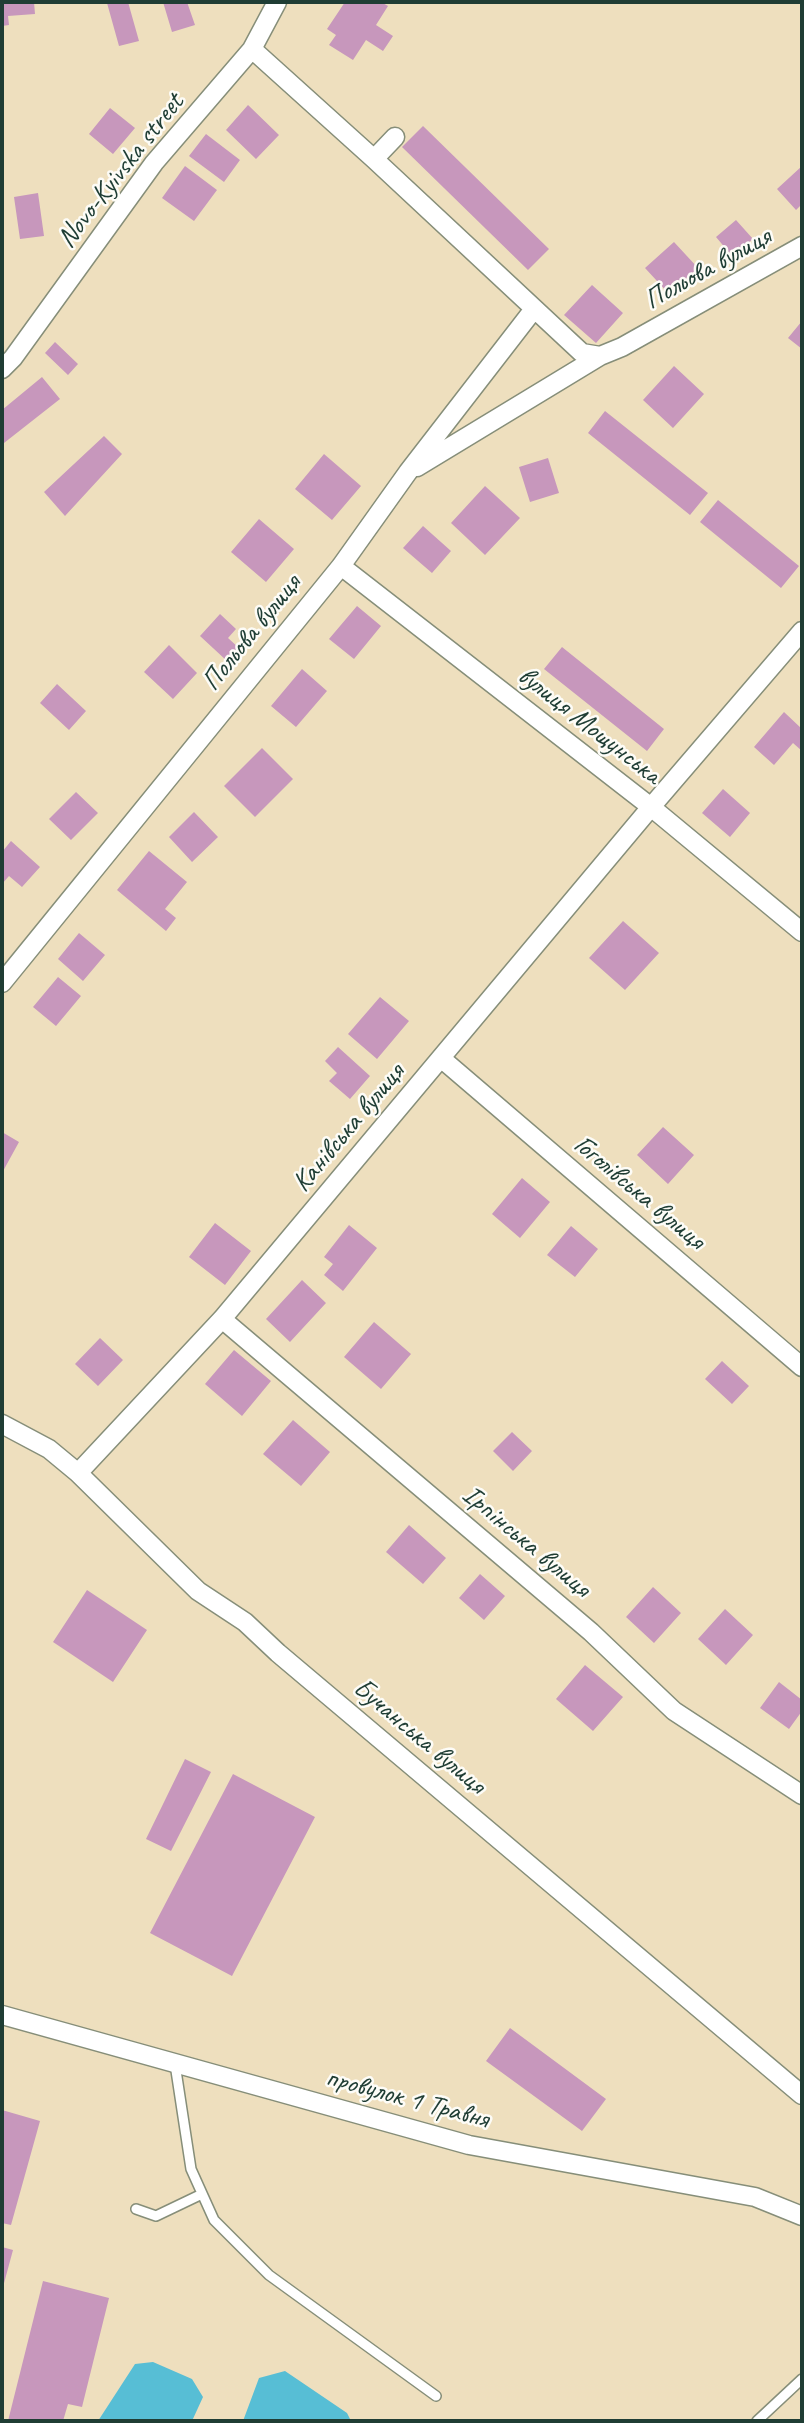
<!DOCTYPE html>
<meta charset="utf-8">
<style>
body{margin:0}
#map{position:relative;width:804px;height:2423px;overflow:hidden;background:#eedfbe;font-family:Caveat,sans-serif}
canvas{display:block}
.frame{position:absolute;inset:0;border:4px solid #1f3d34;pointer-events:none}
</style>
<div id="map">
<canvas width="804" height="2423"></canvas>
<div class="frame"></div>
</div>
<script>
const g = document.querySelector('canvas').getContext('2d');
g.lineJoin = 'round';
function fill(path, color) { g.fillStyle = color; g.fill(path, 'evenodd'); }
function trace(path, color, width, dash) { g.strokeStyle = color; g.lineWidth = width; g.lineCap = dash ? 'butt' : 'round'; g.setLineDash(dash || []); g.stroke(path); }
function label(font, color, halo, rows, align = 'center') {
  g.font = font + ' Caveat,sans-serif'; g.lineWidth = 5; g.setLineDash([]); g.textBaseline = 'middle'; g.strokeStyle = halo; g.fillStyle = color; for (const [text, x, y, turn = 0] of rows) {
    g.save(); g.translate(x, y); g.rotate((+turn || 0) * Math.PI / 180); g.textAlign = isNaN(turn) ? turn : align; if (halo) g.strokeText(text, 0, 0); g.fillText(text, 0, 0); g.restore();
  }
}
fill(new Path2D(`
 M153,2362l39,17 11,18 -11,24h-94l37,-57z
 M285,2371l62,42 4,8h-108l16,-43z`), '#57bed5');
fill(new Path2D(`
 M2,2h32l1,12 -27,2 1,9 -7,1z
 M128,2l11,39 -20,5 -12,-43z
 M163,2h24l8,23 -23,7z
 M345,2h36l7,4 -12,19 17,11 -10,15 -17,-11 -13,20 -24,-15 7,-10 -9,-6z
 M248,105l31,30 -23,24 -30,-29z
 M110,108l25,20 -22,26 -24,-20z
 M423,126l126,123 -21,21 -126,-123z
 M206,134l34,26 -16,22 -35,-26z
 M185,166l32,24 -23,31 -32,-23z
 M802,166v38l-6,6 -19,-21z
 M38,193l6,43 -24,3 -6,-42z
 M736,220l17,19 -21,17 -16,-19z
 M674,242l24,26 -29,26 -24,-26z
 M592,285l31,28 -27,30 -32,-28z
 M802,321v28l-14,-11z
 M55,342l23,22 -10,11 -23,-22z
 M674,366l30,28 -31,34 -30,-28z
 M42,377l18,22 -56,44 -2,-3v-30z
 M605,411l103,82 -18,22 -102,-82z
 M104,436l18,18 -57,62 -21,-24z
 M324,454l37,32 -29,34 -37,-31z
 M548,458l11,35 -29,9 -11,-35z
 M485,486l35,32 -35,37 -34,-32z
 M718,500l81,66 -18,22 -81,-66z
 M259,519l35,30 -28,33 -35,-30z
 M423,526l28,25 -19,22 -29,-25z
 M357,606l24,20 -27,33 -25,-20z
 M220,614l16,15 -8,9 11,10 -12,13 -27,-25z
 M169,645l28,28 -24,26 -29,-27z
 M562,647l102,82 -17,22 -103,-82z
 M302,669l25,22 -31,36 -25,-21z
 M57,684l29,27 -17,19 -29,-27z
 M784,712l18,17v22l-9,-8 -19,22 -20,-18z
 M262,748l31,31 -38,38 -31,-31z
 M723,789l27,24 -20,24 -28,-24z
 M76,792l22,21 -27,27 -22,-21z
 M194,812l24,25 -26,25 -23,-25z
 M11,841l29,26 -18,20 -13,-11 -7,8v-32z
 M149,851l38,31 -22,27 11,9 -10,13 -49,-41z
 M623,921l36,32 -34,37 -36,-32z
 M79,933l26,22 -22,26 -25,-22z
 M58,977l23,19 -25,30 -23,-19z
 M380,997l29,24 -32,38 -29,-25z
 M338,1047l32,29 -20,23 -21,-18 8,-8 -12,-12z
 M663,1127l31,28 -26,29 -31,-29z
 M2,1132l17,10 -17,31z
 M522,1178l28,24 -30,36 -28,-24z
 M215,1223l36,28 -26,34 -36,-28z
 M349,1225l28,23 -34,43 -19,-16 9,-11 -9,-7z
 M571,1226l27,23 -23,28 -28,-22z
 M302,1280l24,23 -36,39 -24,-23z
 M374,1322l37,32 -30,35 -37,-32z
 M100,1338l23,22 -25,26 -23,-22z
 M234,1350l37,31 -29,35 -37,-32z
 M722,1361l27,25 -17,18 -27,-25z
 M293,1420l37,32 -29,34 -38,-32z
 M512,1432l20,19 -19,20 -20,-20z
 M409,1525l37,33 -23,26 -37,-32z
 M480,1574l25,22 -21,24 -25,-22z
 M653,1587l28,26 -27,30 -28,-26z
 M87,1590l60,40 -34,52 -60,-40z
 M725,1609l28,26 -27,30 -28,-26z
 M585,1665l38,32 -30,34 -37,-32z
 M779,1682l23,18v11l-13,18 -29,-21z
 M185,1759l26,13 -40,79 -25,-12z
 M233,1774l82,43 -83,159 -82,-43z
 M510,2028l96,71 -24,32 -96,-70z
 M2,2110l38,11 -29,104 -9,-2z
 M2,2247l11,3 -10,37h-1z
 M43,2281l66,17 -27,109 -14,-3 -5,17h-55z`), '#c797bc');
const service = new Path2D(`
 M175,2064l16,105 23,51 55,55 167,121
 M136,2209l20,7 46,-22
 M757,2421l45,-42`);
const minor = new Path2D(`
 M252,49l122,110 208,194 18,3 22,-9 180,-101
 M374,159l21,-22
 M2,369l11,-11 141,-195 98,-114 25,-47
 M417,467l183,-111
 M341,566l310,241 151,125
 M2,983l339,-417 67,-94 126,-163
 M442,1059l360,308
 M222,1319l369,313 83,79 128,84
 M2,1424l47,25 29,24 120,118 47,31 33,31 524,442
 M78,1473l144,-154 429,-512 151,-176
 M2,2015l467,130 286,52 47,19`);
trace(service, '#868e79', 12);
trace(minor, '#868e79', 21);
trace(service, '#fff', 9);
trace(minor, '#fff', 18);
label('28px', '#1f3d34', '#fdfcf7', [
 ["Novo-Kyivska street",121,171,-52],
 ["Польова вулиця",708,269,-29],
 ["Польова вулиця",252,633,-51],
 ["вулиця Мощунська",589,726,38],
 ["Канівська вулиця",349,1128,-50],
 ["Гоголівська вулиця",639,1193,40],
 ["Ірпінська вулиця",526,1542,40],
 ["Бучанська вулиця",419,1737,40],
 ["провулок 1 Травня",407,2099,15]
]);
</script>
